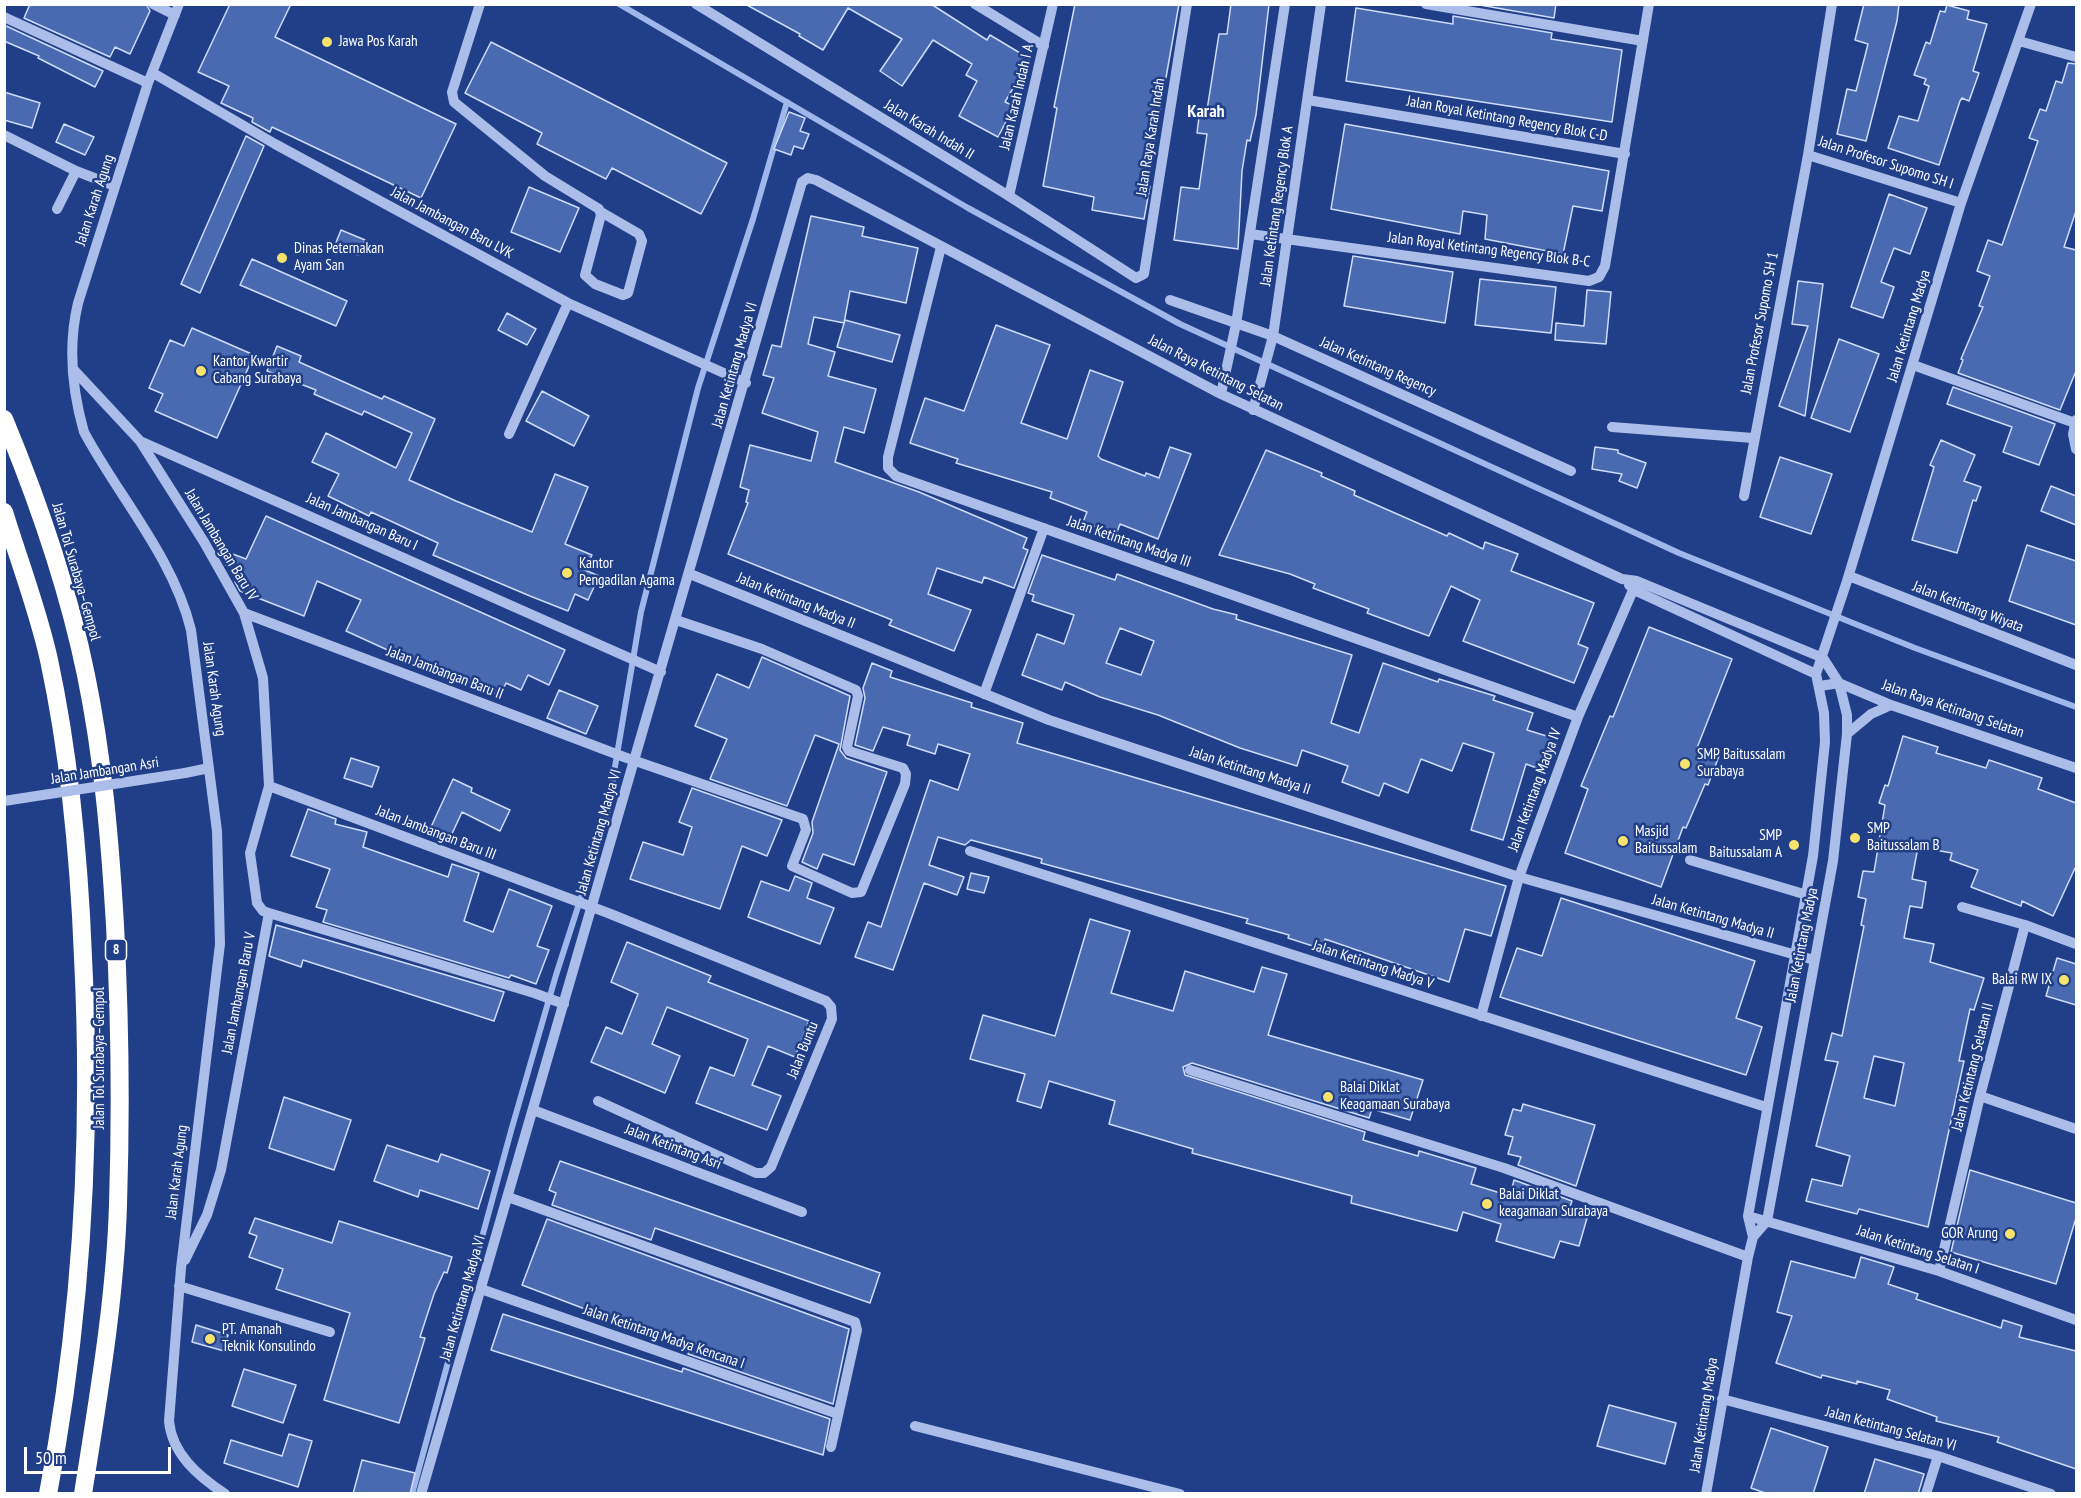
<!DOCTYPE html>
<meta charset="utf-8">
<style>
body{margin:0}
#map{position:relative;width:2081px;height:1498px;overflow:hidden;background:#203f88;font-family:"PT Sans Narrow",sans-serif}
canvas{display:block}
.frame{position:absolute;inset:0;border:6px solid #fff;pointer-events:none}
.scale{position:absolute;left:24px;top:1447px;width:147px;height:27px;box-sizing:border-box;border:3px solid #fff;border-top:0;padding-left:8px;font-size:18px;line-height:21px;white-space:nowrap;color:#fff;-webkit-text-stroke:4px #203f88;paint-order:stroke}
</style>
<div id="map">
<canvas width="2081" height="1498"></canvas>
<div class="frame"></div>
<div class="scale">50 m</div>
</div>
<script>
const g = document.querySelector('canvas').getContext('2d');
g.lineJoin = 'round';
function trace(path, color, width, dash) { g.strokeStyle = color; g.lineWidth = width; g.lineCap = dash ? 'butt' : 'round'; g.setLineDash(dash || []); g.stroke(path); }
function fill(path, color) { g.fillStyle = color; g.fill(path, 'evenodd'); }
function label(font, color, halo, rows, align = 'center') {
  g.font = font + ' "PT Sans Narrow",sans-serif'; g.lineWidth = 5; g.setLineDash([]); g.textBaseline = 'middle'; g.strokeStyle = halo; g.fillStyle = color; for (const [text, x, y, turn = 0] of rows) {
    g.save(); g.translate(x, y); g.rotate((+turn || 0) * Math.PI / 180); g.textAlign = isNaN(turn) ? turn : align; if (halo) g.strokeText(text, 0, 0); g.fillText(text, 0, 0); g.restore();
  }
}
trace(new Path2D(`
 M619,4l349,204 212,116 499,229 236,95 161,59
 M412,1494l99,-363 45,-156 50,-155 35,-208 57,-224 55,-169 34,-117`), '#9fb7eb', 6);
const building = new Path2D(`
 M30,4h116l4,7 -20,43 -15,-7 -5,10 -86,-39z
 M230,4h61l-16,33 181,87 -35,74 -149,-71 -2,5 -18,-10 1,-4 -32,-15 8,-17 -31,-14z
 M745,4h186l56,36 3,-5 40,24 -25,43 9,4 -16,31 -39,-21 18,-35 -11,-6 6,-11 -39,-24 -31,46 -22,-15 22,-32 -54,-31 -25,42 -24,-14 1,-2z
 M1075,4h104l-32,181 3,1 -6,33 -52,-9 2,-13 -51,-11 14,-78 -3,-1z
 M1231,4h38l-13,111 -6,26 -3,-1 -5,31 -4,78 -64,-9 7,-53 18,2 8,-55 -10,-1 3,-24 7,1 12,-76h8z
 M1474,4h82l-2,14z
 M1864,4h35l-2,17 -31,120 -29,-7 10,-45 9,2 12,-47 -13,-4z
 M1947,5l22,6 -2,8 20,5 -14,47 6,2 -10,28 -7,-3 -2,3 -21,64 -51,-17 11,-32 19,5 11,-35 -5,-2 2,-5 -12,-4 12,-33 4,2 10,-33 5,1z
 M1356,8l97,16v-8l99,17 -1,6 71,11 -10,72 -266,-41z
 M4,25l99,46 -8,16 -57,-29 1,-2 -35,-15z
 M491,42l236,121 -26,51 -89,-46 -6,11 -69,-35 5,-11 -77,-40z
 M2068,63l8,1v147l-12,36 12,3v121l-16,39 -102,-37 5,-13 -2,-1 22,-52 -4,-1 11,-30 -13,-5 11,-31 14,5 36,-104 -9,-3 11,-29 6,2 10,-30 6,2z
 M4,92l36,11 -8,25 -28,-8z
 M789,112l16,6 -5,13 9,3 -6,15 -9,-3 -3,9 -17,-6z
 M64,124l30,13 -9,18 -29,-13z
 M1345,124l264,47 -7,40 -29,-5 -10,48 -78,-15 2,-24 -24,-4 -3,23 -129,-25z
 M246,136l18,10 -64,147 -19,-9z
 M529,187l50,21 -19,44 -49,-20z
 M1889,194l38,14 -17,46 -16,-6 -13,34 13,5 -11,31 -32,-11z
 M811,216l53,11 -2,9 56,12 -12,55 -56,-12 -6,32 -30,-6 -6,27 27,8 -7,24 48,13 -12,44 -20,-6 -9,35 84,30 108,46 -4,10 5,2 -14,38 -30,-11 -2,6 -45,-15 -9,26 43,16 -17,41 -65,-26 3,-5 -164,-66 20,-51 -2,-1 3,-12 -9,-3 10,-42 61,16 7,-29 -56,-19 12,-35 -11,-3 9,-30 9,2z
 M341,230l24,10 -7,15 -23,-10z
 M1353,256l100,16 -8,51 -101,-17z
 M252,259l95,42 -11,25 -96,-41z
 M1480,279l76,8 -5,46 -76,-8z
 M1798,281l25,3 -18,132 -26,-10 29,-80 -16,-2z
 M1587,290l24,2 -5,52 -51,-4 1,-17 28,3z
 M507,313l29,16 -9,16 -29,-15z
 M845,320l55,15 -8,27 -55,-15z
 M996,325l54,20 -29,78 46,16 23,-69 33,12 -25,74 3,3 44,17 1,-3 13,5 11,-31 21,7 -33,85 -38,-15 -4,11 -33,-13 4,-10 -37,-14 2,-6 -96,-29 2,-4 -48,-16 15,-45 39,13z
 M192,328l62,27 -37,83 -62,-27 8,-17 -14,-6 21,-48 14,6z
 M1839,339l40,15 -29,78 -39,-14z
 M277,346l24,10 -2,6 83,37 2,-3 51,23 -26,61 47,21 76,31 23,-58 33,13 -23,57 27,11 -7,15 14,6 -11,24 -13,-6 -7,17 -38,-15 -97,-41 5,-12 -67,-31 -2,4 -41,-20 11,-22 -27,-12 14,-29 70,35 16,-35 -48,-22 -2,4 -48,-21 2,-4 -49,-19z
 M1953,387l102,37 -16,41 -36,-13 9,-25 -65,-23z
 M542,391l47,25 -15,30 -48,-25z
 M1941,440l34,15 -11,26 17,6 -5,14 -3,-1 -16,53 -45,-13 22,-73 -4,-2z
 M1595,447l23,3v3l28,10 -9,25 -18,-7 3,-7 -30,-5z
 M1266,450l56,23 -1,3 34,15 -1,4 93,41 2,-3 34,16 2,-7 33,12 -7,17 83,32 -16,41 10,4 -14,35 -111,-42 17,-41 -29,-14 -22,50 -62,-23 2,-4 -56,-21 2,-4 -25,-10 -71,-19z
 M1780,457l52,17 -21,60 -51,-17z
 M2051,486l25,10v29l-35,-14z
 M266,516l299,134 -16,35 -21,-10 -7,15 -15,-7 -6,13 -47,-21 -2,4 -105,-48 15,-31 -44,-19 -13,35 -64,-25 -5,-9 4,-10 -13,-7 4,-12 16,6z
 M2027,545l49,16v64l-67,-24z
 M1042,555l73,25 2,-6 96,35 24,6 -1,4 116,36 -21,68 28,10 24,-70 55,19 1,-3 56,17 -2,4 40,13 -6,17 26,8 -11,32 -16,-6 -23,76 -32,-10 23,-77 -31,-10 -11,28 -31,-12 -13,34 -24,-10 -5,13 -37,-14 6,-16 -46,-16 -5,16 -57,-18 -82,-33 -58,-18 -35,-15 -3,8 -40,-15 15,-41 27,10 10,-29 -42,-14 2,-6 -6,-2zM1120,628l34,13 -13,34 -35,-12z
 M1649,627l83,32 -35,89 22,8 -11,29 -3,-1 -19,44 -3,-1 -22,60 -96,-34 23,-64 -7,-3 29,-70 3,1z
 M762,657l88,39 -10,54 6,8 41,14 -33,93 -31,-11 -6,15 -15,-7 11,-29 -1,-11 27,-78 -24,-9 -28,71 -77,-27 17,-40 -32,-13 22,-52 32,14z
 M872,663l20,8 -2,6 82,26 -1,4 52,16 -6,20 489,143 -15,50 -26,-7 -16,53 -124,-43 -3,10 -34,-11 1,-3 -43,-12 2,-4 -207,-56 1,-4 -71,-19 -6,5 -27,-8 -9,28 35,12 -7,18 -33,-12 -31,87 -38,-13 13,-35 13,5 49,-147 28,10 12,-36 -32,-10 -3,10 -28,-9 3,-10 -27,-8 -10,24 -18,-6 10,-47 -2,-10z
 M559,690l39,16 -12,28 -39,-16z
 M1903,736l35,11 -2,6 50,15 3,-8 53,18 -4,11 38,14v63l-23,50 -31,-15 -1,5 -50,-19 7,-17 -28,-10 2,-7 -34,-6 -6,32 14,3 -4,26 -12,-2 -6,32 30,6 -4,18 54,16 -10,32 -4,-1 -11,52h5l-36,166 -69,-18 -2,5 -51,-13 6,-22 30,7 8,-30 -34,-10 22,-84 -13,-2 7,-27 10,3 22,-110 -3,-1 5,-26 -8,-2 5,-26 11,1 11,-67 -6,-2 6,-18 3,1zM1874,1056l30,7 -9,43 -31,-8z
 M351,758l28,9 -7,20 -28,-9z
 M453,779l19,9 -1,4 39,18 -10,21 -38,-19 -11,24 -20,-9z
 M692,788l90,32 -15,36 -25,-10 -22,63 -90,-30 13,-37 40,13 9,-28 -13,-5z
 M308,809l28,10 -1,5 32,8 -4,15 85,30 4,-13 27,9 -15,48 29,11 16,-43 43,17 -15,40 12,4 -13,34 -25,-9 -2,3 -186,-56 4,-12 -11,-3 14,-38 -39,-13z
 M971,873l18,4 -5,16 -17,-4z
 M795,876l17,7 -5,15 27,10 -14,36 -72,-27 13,-36 28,10z
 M1561,898l194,63 -19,57 26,9 -16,48 -246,-78 17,-49 25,8z
 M1090,919l40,12 -19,62 62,18 12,-40 69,21 8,-25 25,7 -19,61 155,45 -13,40 -38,-11 -3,9 -177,-55 -9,4 2,8 180,57 -2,8 55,16 1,-5 57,17 -5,16 39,12 4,-16 58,21 -4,12 19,5 -8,28 -19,-5 -6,17 -58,-17 5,-17 -38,-12 -6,19 -106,-28 1,-7 -160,-43 1,-4 -84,-25 6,-23 -66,-20 -8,27 -24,-7 8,-27 -55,-15 13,-44 72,21z
 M276,925l228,67 -10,29 -191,-61 -2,7 -32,-11z
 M627,942l84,34 -3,6 101,39 -14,36 -27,-11 -16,39 29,11 -14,34 -71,-27 14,-36 24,9 14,-37 -81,-32 -15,37 28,12 -15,37 -74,-31 15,-35 16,7 16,-40 -27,-12z
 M2057,958l19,6v41l-30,-9z
 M284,1097l67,23 -17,50 -65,-22z
 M1523,1104l72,21 -19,61 -58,-21 3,-8 -13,-3 5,-17 -8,-2 8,-26 8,2z
 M387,1145l51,17 3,-8 49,17 -12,38 -58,-19 -2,7 -44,-16z
 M560,1161l320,112 -10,30 -215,-75 -4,12 -99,-35 4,-12 -7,-3z
 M1970,1170l106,33v15l-20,66 -105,-32z
 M255,1218l77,25 7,-22 113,36 -5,16 -3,-1 -10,22 -14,43 5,1 -26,85 -75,-23 26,-87 -74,-24 7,-20 -34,-12 8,-21 -8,-3z
 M547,1219l302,110 -16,75 -145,-50 2,-5 -168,-64z
 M1861,1257l33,10 -6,17 30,10 -2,5 85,29 2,-8 19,6 -3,11 57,14v118l-79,-27 2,-5 -63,-16 1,-4 -50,-18 3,-9 -33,-9v3l-35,-9 -1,3 -45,-15 16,-47 -15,-4 14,-51 64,17z
 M503,1314l179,58 1,-4 147,51 -7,36 -332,-105z
 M196,1325l32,10 -4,16 -32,-9z
 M244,1369l52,16 -13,38 -51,-17z
 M1609,1405l67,18 -11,41 -68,-18z
 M1771,1428l57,19 -15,47h-45l-17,-6z
 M289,1434l23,7 -14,46 -74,-24 7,-23 51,16z
 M1875,1459l49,15 -6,20h-54z
 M362,1460l53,13 -5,21h-57z`);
fill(building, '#4969b0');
trace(building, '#cfdcf8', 1.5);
trace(new Path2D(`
 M153,4l22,11
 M179,4l-31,79 -70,220c-10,42 -6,87 6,129 35,65 89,125 107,198l26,201 3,113 -39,324 -12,153c3,33 29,55 56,73
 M480,4l-28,88 2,10 91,74 54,33 2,6 -16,60 10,9 28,11 5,-2 14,-52 -3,-7 -38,-22
 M696,4l313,192 127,82 8,-4 43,-270
 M975,4l69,42
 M1426,4l217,37
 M4,17l144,66
 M2019,41l57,16
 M153,73l122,71 293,159 178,80
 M1308,100l317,54
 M4,135l72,36 39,15
 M1808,155l153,48
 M1009,196l44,-192
 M57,209l19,-38
 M1250,234l339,47 10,-4 6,-11 44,-262
 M941,247l-53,210v11l8,8 682,241
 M1170,300l103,36 298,135
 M1913,365l162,58
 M73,369l67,72 521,231
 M1221,394l15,-70 49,-320
 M1253,410l20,-74 48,-332
 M2076,420l-3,14 3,15
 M1612,427l141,11
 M509,434l59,-131
 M140,441l64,101 40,71 19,65 6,108 -19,67 7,50 6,8 6,2 265,80 30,11
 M1744,496l64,-341 24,-151
 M690,574l359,146 470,157 295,83
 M1849,576l227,89
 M1629,585l5,5 182,84
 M244,613l380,144 179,62 3,11 -14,36 60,27 9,-1 44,-108 1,-10 -3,-6 -54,-17 -2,-4 11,-51 -2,-6 -94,-41 -86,-29
 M1820,686l19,-3 52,22 185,63
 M984,694l60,-166
 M1847,734l24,-20 20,-9
 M185,773l24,-5
 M269,786l339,127 218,88 5,6 1,12 -61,148 -7,6h-8l-158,-72
 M970,851l796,256
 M1690,860l117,35
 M1962,907l63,18
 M1481,1016l38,-139 59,-160 59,-136
 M1190,1070l314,98 244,89
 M1980,1096l96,33
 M533,1110l269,102
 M508,1197l347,125 2,8 -26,117
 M1748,1216l191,55 137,49
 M1753,1237l-5,-21 65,-360 12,-114 -1,-29 -8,-39 31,-93 114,-378 70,-199
 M185,1260l22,-45 14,-45 48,-257
 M1939,1271l41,-175 45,-171 51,19
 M179,1286l151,46
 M481,1289l357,125
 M1722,1399l216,57 113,38
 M915,1426l265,68
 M421,1494l381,-1312 6,-4 8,2 405,214 401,185 15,2 186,77 16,25 8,32v19l-14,127 -66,360 -14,16 -5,20 -42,237
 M1926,1494l12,-38`), '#abbeea', 10);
trace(new Path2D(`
 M4,419c34,82 64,168 82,256 17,82 24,166 29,250 5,93 6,187 3,280 -3,97 -20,193 -35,289
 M4,512c15,49 34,98 45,148 21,98 30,197 34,297 9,180 -1,360 -35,537`), '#fff', 18);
trace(new Path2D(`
 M4,801l181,-28`), '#abbeea', 10);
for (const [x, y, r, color] of [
 [327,42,6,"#f7e36c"],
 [282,258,6,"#f7e36c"],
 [201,371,6,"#f7e36c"],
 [567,573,6,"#f7e36c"],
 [1685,764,6,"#f7e36c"],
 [1855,838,6,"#f7e36c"],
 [1623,841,6,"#f7e36c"],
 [1794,845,6,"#f7e36c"],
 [2064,980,6,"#f7e36c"],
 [1328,1097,6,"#f7e36c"],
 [1487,1204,6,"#f7e36c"],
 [2010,1234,6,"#f7e36c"],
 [210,1339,6,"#f7e36c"]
]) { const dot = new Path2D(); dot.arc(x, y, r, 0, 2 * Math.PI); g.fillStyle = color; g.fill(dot); trace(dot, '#203f88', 2); }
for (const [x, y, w] of [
 [116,950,21]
]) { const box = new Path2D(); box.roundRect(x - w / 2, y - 11, w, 22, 4.5); g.fillStyle = '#203f88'; g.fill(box); trace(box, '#fff', 1.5); }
label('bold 14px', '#fff', null, [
 ["8",116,950]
]);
label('15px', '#fff', '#203f88', [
 ["Jawa Pos Karah",339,42],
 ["Dinas Peternakan",294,249],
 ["Ayam San",294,266],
 ["Kantor Kwartir",213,362],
 ["Cabang Surabaya",213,379],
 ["Kantor",579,564],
 ["Pengadilan Agama",579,581],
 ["SMP Baitussalam",1697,755],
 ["Surabaya",1697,772],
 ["SMP",1867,829],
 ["Baitussalam B",1867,846],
 ["Masjid",1635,832],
 ["Baitussalam",1635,849],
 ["SMP",1782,836,"right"],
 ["Baitussalam A",1782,853,"right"],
 ["Balai RW IX",2052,980,"right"],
 ["Balai Diklat",1340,1088],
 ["Keagamaan Surabaya",1340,1105],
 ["Balai Diklat",1499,1195],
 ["keagamaan Surabaya",1499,1212],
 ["GOR Arung",1998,1234,"right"],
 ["PT. Amanah",222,1330],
 ["Teknik Konsulindo",222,1347]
], 'left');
label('15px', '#fff', '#203f88', [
 ["Jalan Karah Indah I A",1017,97,-77],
 ["Jalan Royal Ketintang Regency Blok C-D",1507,119,10],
 ["Jalan Karah Indah II",929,130,31],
 ["Jalan Raya Karah Indah",1151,137,-81],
 ["Jalan Profesor Supomo SH I",1886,163,18],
 ["Jalan Karah Agung",95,200,-72],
 ["Jalan Ketintang Regency Blok A",1277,206,-82],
 ["Jalan Jambangan Baru LVK",452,223,28],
 ["Jalan Royal Ketintang Regency Blok B-C",1489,250,7],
 ["Jalan Profesor Supomo SH 1",1760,323,-79],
 ["Jalan Ketintang Madya",1909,326,-73],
 ["Jalan Ketintang Madya VI",735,365,-74],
 ["Jalan Ketintang Regency",1378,367,24],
 ["Jalan Raya Ketintang Selatan",1216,373,27],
 ["Jalan Jambangan Baru I",362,522,24],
 ["Jalan Ketintang Madya III",1129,542,19],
 ["Jalan Jambangan Baru IV",221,545,59],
 ["Jalan Tol Surabaya–Gempol",76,572,74],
 ["Jalan Ketintang Madya II",796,601,22],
 ["Jalan Ketintang Wiyata",1968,607,21],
 ["Jalan Jambangan Baru II",445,673,21],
 ["Jalan Karah Agung",214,689,82],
 ["Jalan Raya Ketintang Selatan",1953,709,19],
 ["Jalan Jambangan Asri",105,771,-9],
 ["Jalan Ketintang Madya II",1250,771,18],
 ["Jalan Ketintang Madya IV",1535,790,-70],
 ["Jalan Ketintang Madya VI",599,832,-74],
 ["Jalan Jambangan Baru III",436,833,21],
 ["Jalan Ketintang Madya II",1713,917,16],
 ["Jalan Ketintang Madya",1802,945,-79],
 ["Jalan Ketintang Madya V",1373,965,18],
 ["Jalan Jambangan Baru V",239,993,-79],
 ["Jalan Buntu",803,1050,-68],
 ["Jalan Tol Surabaya–Gempol",100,1058,-90],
 ["Jalan Ketintang Selatan II",1973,1067,-76],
 ["Jalan Ketintang Asri",673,1147,21],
 ["Jalan Karah Agung",177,1172,-83],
 ["Jalan Ketintang Selatan I",1918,1250,18],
 ["Jalan Ketintang Madya VI",463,1298,-74],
 ["Jalan Ketintang Madya Kencana I",664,1337,19],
 ["Jalan Ketintang Madya",1704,1415,-81],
 ["Jalan Ketintang Selatan VI",1891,1429,15]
]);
label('bold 18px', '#fff', '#203f88', [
 ["Karah",1206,112]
]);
</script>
